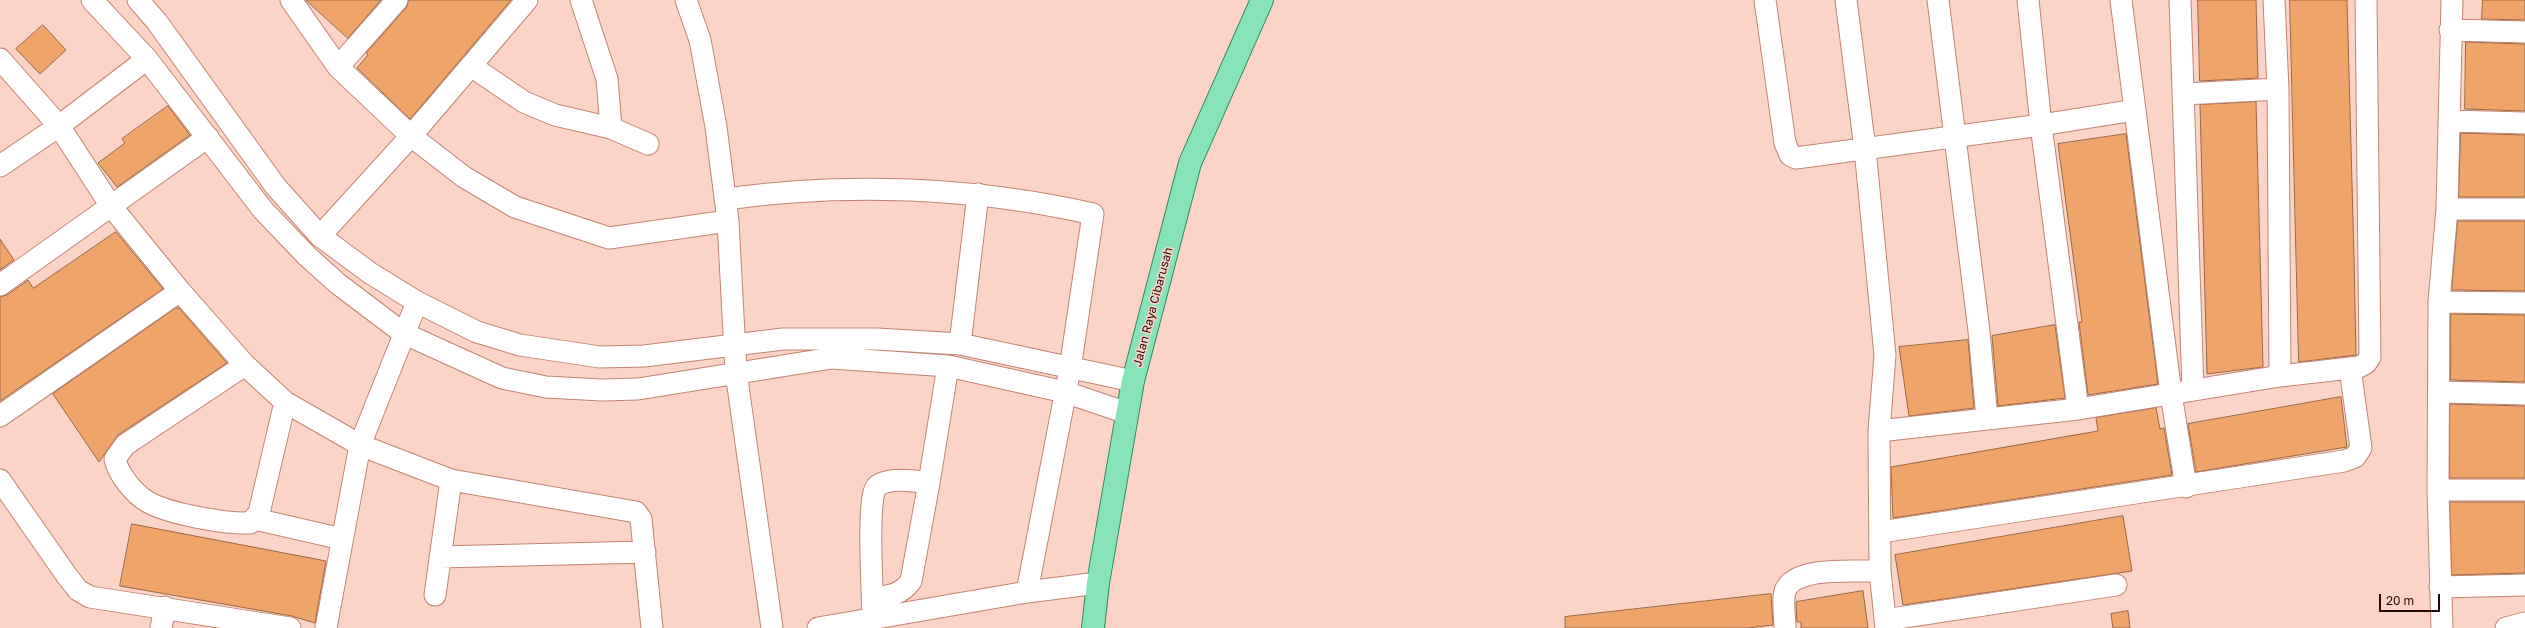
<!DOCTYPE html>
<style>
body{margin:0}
#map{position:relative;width:2525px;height:628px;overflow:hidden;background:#fcd3c7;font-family:"Golos Text",sans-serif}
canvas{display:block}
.scale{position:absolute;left:2379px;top:594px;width:61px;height:18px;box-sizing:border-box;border:2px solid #210a05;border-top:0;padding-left:5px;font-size:12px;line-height:14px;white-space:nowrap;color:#210a05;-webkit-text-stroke:3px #fcd3c7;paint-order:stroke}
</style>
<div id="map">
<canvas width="2525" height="628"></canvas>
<div class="scale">20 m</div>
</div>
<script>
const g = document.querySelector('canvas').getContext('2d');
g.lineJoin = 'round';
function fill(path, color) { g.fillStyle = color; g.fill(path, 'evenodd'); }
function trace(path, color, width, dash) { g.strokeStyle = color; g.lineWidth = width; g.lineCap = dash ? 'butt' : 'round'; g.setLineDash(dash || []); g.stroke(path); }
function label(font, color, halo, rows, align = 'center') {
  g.font = font + ' "Golos Text",sans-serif'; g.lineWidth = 3; g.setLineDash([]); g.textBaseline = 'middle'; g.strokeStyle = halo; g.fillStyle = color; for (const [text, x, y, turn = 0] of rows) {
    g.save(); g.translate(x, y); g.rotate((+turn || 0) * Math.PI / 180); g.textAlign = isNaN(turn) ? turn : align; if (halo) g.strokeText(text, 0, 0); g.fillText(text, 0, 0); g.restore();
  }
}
const building = new Path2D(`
 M306,0h75l-33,38z
 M409,0h102l-101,119 -53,-51 11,-13 -2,-2 40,-45z
 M2198,0h58l2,78 -58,3z
 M2290,0h57l7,257 2,98 -57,7z
 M2483,0h42v20l-43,-1z
 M43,25l23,25 -26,24 -24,-25z
 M2466,42l59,2v67l-60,-2z
 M2256,102l7,265 -56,7 -7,-269z
 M168,106l22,29 -73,52 -19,-24 27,-20 -3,-4z
 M2461,133l64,2v62h-66z
 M2126,134l32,250 -70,11 -9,-73h3l-24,-178z
 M2458,221h67v70l-73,-1z
 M116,232l47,57 -163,112v-104l7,-2 21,-15 5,8z
 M0,239l14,21 -14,10z
 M176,308h3l48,55 -109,72 -19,27 -46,-68z
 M2451,314l74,1v67l-74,-2z
 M2055,325l10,73 -67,8 -6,-70z
 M1968,340l6,68 -65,8 -10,-69z
 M2341,397l6,50 -151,25 -8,-48z
 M2450,404l75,2v72h-75z
 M2156,408l4,21 4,-1 8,47 -279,43 -2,-51 207,-36 -2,-13z
 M2450,502h75v71l-73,2z
 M2123,516l9,55 -229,34 -8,-50z
 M132,524l194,37 -11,62 -23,-7 -172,-30z
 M1863,591l5,37h-67v-6h-4l-1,-20z
 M1771,594l2,31 -25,3h-183v-11z
 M2128,611l2,17h-17l-2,-14z`);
fill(building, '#efa46a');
trace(building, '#996842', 1);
const minor = new Path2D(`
 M92,0l55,59 116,151 44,46 30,27 66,50 99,45 44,9 56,3 36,-1 194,-31 116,8 117,26 62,21
 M138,0l19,22 119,165 44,49 50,37 47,29 60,30 43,13 80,12 44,-1 139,-17h94l83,5 173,37
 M291,0l47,67 73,69 53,41 51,30 94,31 119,-17
 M581,0l26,79 4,49
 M686,0l14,40 16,87 12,94 8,151 36,256
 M1765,0l20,143 5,12 6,3 245,-33 94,-15
 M1846,0l19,149 20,206 -6,76 1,140 6,57
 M1938,0l41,331 8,88
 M2028,0l13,125 37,284
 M2121,0l50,394 15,93
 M2180,0l13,390
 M2274,0l4,89 2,287
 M2450,30l75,2
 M0,59l59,67 52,80 69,85 65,74 40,37 75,43 91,35 185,32 5,7 11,109
 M471,66l53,36 31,13 56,13 37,16
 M338,67l59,-67
 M2184,94l94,-5
 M2449,121l76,2
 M0,166l59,-40 88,-67
 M725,199c121,-17 249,-12 368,15l-23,155 -43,223
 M2447,209h78
 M320,236l91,-100 116,-136
 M0,285l208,-148
 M2439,302l86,1
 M960,344l18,-150
 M245,365l-120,80 -10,14c3,15 19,35 33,43 21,12 78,22 102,21l9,-10 26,-111
 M2440,392l85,2
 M0,416l180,-125
 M1879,431l199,-22 202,-33 79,-9 7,-4 4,-6 -4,-357
 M0,480l67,96 11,14 12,7 200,31
 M2438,490h87
 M255,519l87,20
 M1881,532l463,-71 11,-4 6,-9 -11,-80
 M440,557l205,-5
 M2440,587l85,-2
 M435,595l16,-115
 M873,598c16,-2 28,-3 38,-17l18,-98
 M873,619c0,-19 -7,-125 4,-133 13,-9 37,-5 52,-3l19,-117
 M1885,620l231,-35
 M161,628l4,-21
 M326,628l34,-183 57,-143
 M818,628l209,-36 71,-9
 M1785,628c0,-11 -3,-26 0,-37 10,-26 72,-19 95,-20
 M2442,628l-4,-138 1,-188 8,-93 5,-209
 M2506,628l19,-5`);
const primary = new Path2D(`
 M1093,628l5,-45 35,-202 57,-218 72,-163`);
trace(minor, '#c28471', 23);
trace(primary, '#2f8b5b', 24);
trace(minor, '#fff', 21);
trace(primary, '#87e3b8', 22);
label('12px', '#210a05', '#fcd3c7', [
 ["Jalan Raya Cibarusah",1153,307,-75]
]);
</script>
